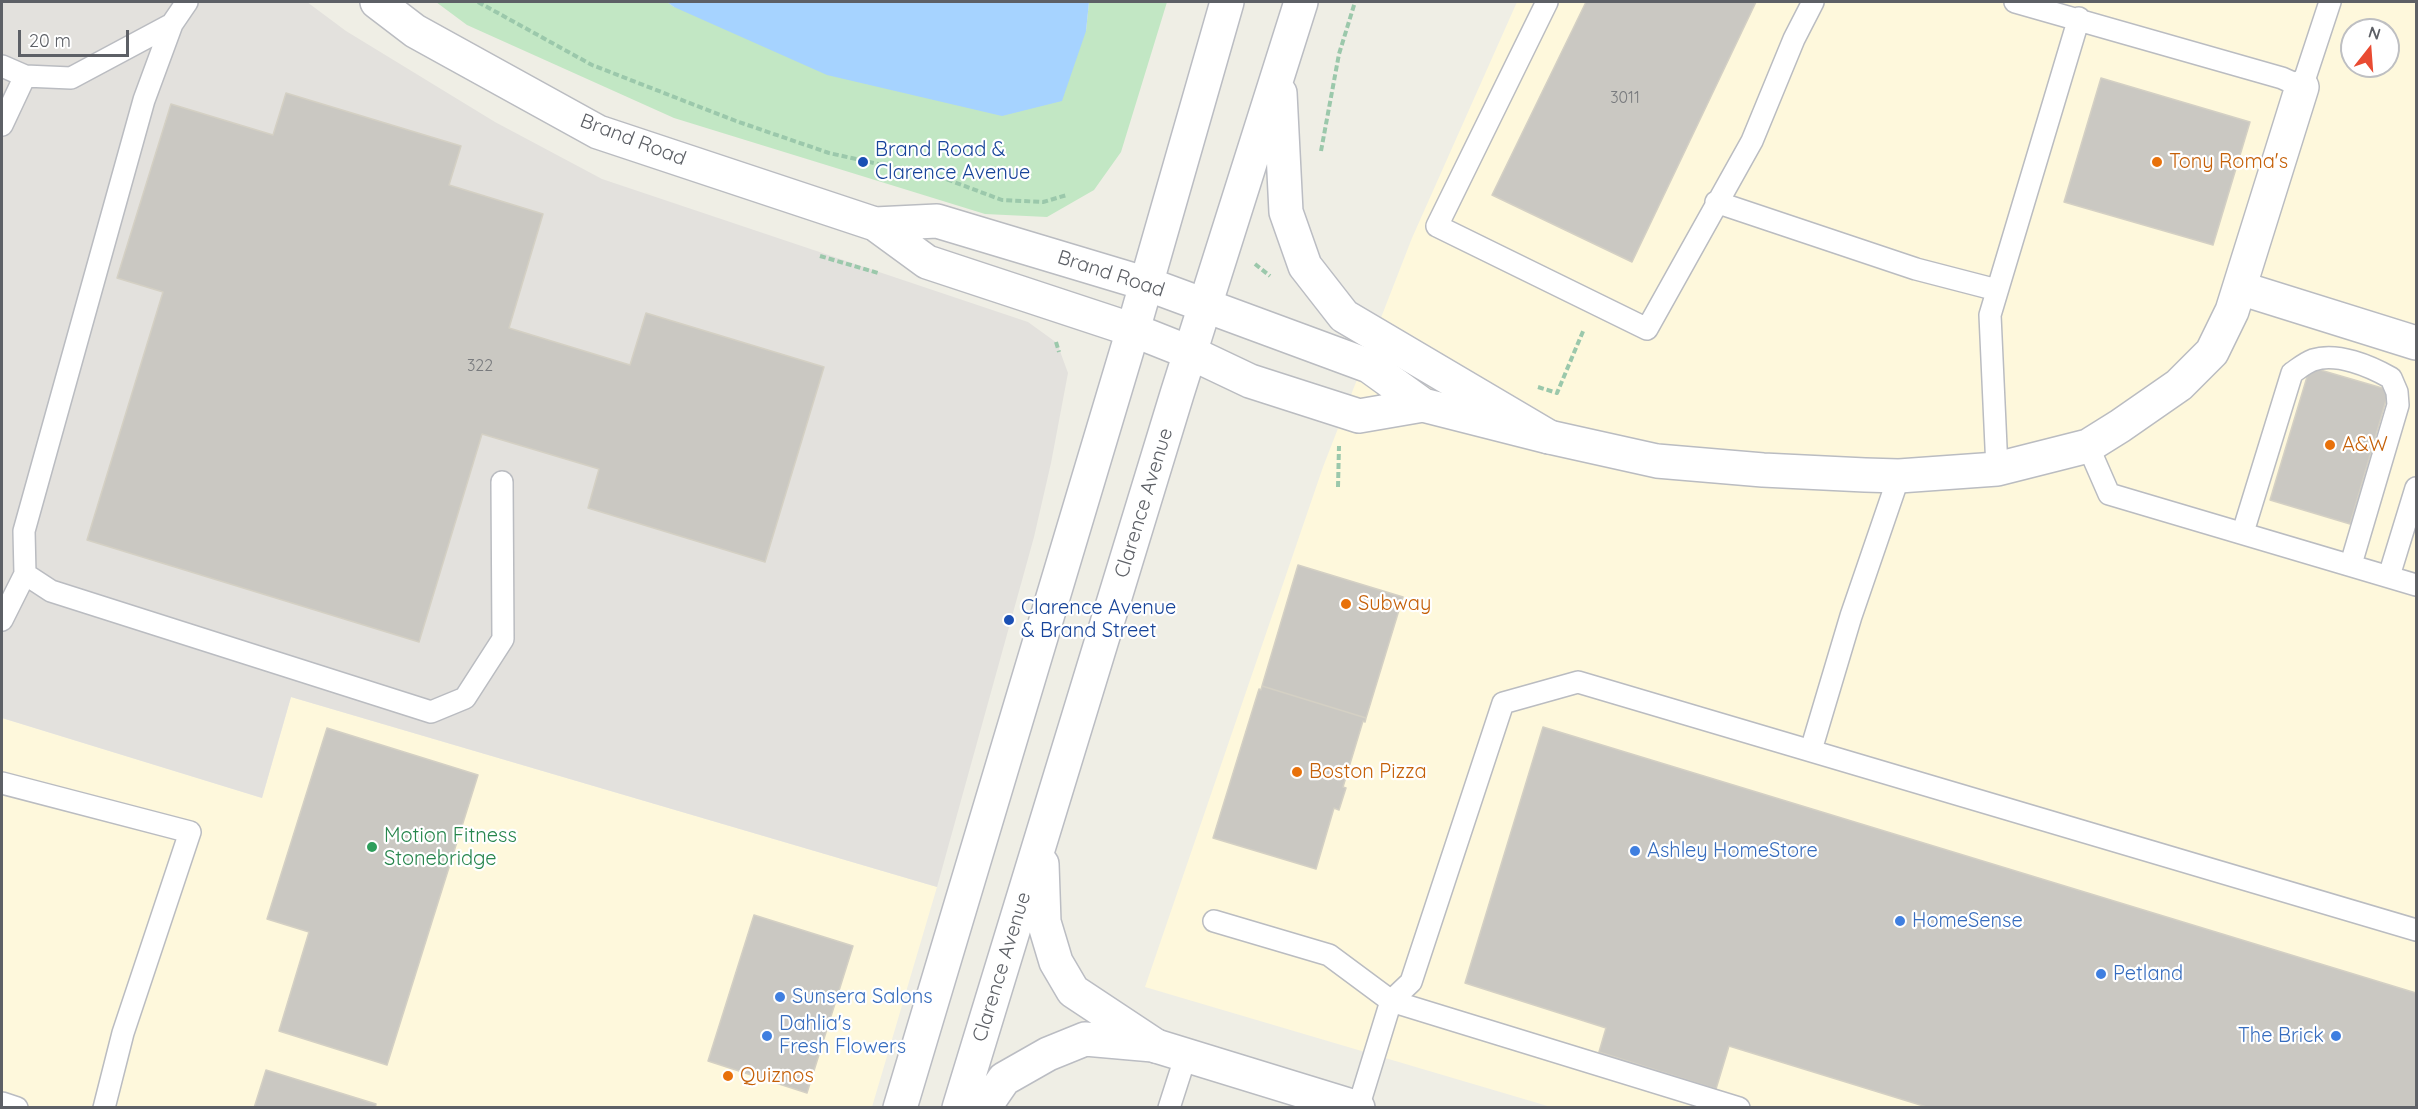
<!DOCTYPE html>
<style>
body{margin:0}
#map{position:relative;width:2418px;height:1109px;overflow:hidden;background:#efeee5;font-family:Quicksand,sans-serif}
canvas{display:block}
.frame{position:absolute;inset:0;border:3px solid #5d6066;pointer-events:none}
.north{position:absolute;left:2340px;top:18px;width:60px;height:60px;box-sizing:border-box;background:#fff;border:2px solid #bebfc2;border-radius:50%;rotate:17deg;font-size:16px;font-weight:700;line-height:24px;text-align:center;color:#5d6066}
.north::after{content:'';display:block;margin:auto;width:21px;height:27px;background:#e94b32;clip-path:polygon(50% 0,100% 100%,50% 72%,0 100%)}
.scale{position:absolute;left:18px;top:30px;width:111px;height:27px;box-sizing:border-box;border:3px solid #5d6066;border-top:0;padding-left:8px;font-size:18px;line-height:21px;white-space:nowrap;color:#5d6066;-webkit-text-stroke:4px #fff;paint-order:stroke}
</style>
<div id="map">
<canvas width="2418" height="1109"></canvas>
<div class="frame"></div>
<div class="north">N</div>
<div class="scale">20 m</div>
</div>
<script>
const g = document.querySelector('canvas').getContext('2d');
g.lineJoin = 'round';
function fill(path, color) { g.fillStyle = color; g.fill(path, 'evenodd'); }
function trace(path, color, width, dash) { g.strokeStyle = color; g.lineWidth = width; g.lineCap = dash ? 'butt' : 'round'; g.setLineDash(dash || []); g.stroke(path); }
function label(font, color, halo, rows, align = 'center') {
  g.font = font + ' Quicksand,sans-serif'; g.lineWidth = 4.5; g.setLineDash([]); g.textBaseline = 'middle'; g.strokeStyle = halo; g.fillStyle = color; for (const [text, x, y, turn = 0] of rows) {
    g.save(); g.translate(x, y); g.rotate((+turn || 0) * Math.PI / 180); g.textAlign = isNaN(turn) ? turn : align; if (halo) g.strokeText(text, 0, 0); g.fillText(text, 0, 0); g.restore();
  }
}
fill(new Path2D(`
 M1517,2h899v1105h-865l-406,-120 178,-520 89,-229zM2352,30h36v36h-36z
 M291,697l646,190 -65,220h-870v-389l260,80z`), '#fef8dc');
fill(new Path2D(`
 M2,2h305l39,29 149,91 107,57 426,143 29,21 11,30 -17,90 -17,74 -97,350 -646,-190 -29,101 -260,-80z`), '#e3e1dd');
fill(new Path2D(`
 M436,2h231l7,5 412,24 3,-29h78l-46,150 -27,38 -47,27 -62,-3 -311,-96 -207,-93z`), '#c2e7c4');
fill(new Path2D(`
 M667,2h422l-3,29 -24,70 -60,15 -175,-41 -153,-68z`), '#a6d3ff');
const building = new Path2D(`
 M1586,2h170l-124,260 -140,-67z
 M2101,78l149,44 -37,123 -149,-43z
 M286,93l175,53 -12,39 94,29 -34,114 121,37 16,-52 178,54 -59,195 -177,-54 11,-39 -117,-35 -63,208 -332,-102 76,-248 -46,-14 54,-174 102,31z
 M2310,367l79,23 -39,134 -80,-24z
 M1298,565l105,32 -37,121 -104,-32z
 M1262,686l104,32 -1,4 -2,-1 -20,66 3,1 -7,22 -5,-2 -18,61 -103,-31 46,-149 2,1z
 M1543,727l873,266v115h-486l-201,-62 -13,43 -117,-37 7,-24 -141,-45z
 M327,728l151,47 -91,290 -108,-34 30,-99 -42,-13z
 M754,915l99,31 -46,147 -99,-32z
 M266,1070l110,34 -1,4h-121z`);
fill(building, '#cac8c2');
trace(building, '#d4d0c4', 1.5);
const service = new Path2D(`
 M187,2l-15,22 -28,76 -120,431 1,43 26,17 380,121 34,-14 38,-59 -1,-157
 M1547,2l-110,224 210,103 105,-188 42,-102 19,-37
 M2015,2l267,76 20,9 28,-85
 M2,66l23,10 46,2 101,-54
 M2,125l23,-49
 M1716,202l200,67 81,21
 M2088,446l21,48 307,91
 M1997,469l-7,-154 89,-297
 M2243,532l49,-159c6,-4 13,-10 21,-13 24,-8 57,6 78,18l6,14 1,13 -47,159
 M2389,576l27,-88
 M2,620l23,-46
 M1811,750l40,-134 48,-140
 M2,783l188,49 -67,201 -19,75
 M1214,921l115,34 62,46 348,107
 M2,1103l15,5
 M1169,1108l17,-53
 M1358,1108l33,-107 20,-19 92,-279 75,-21 838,248`);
const minor = new Path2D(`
 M377,2l38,29 183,101 277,92 52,38 206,68 58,23 59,28 109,35 64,-11
 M875,224l62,-3 210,63 222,82 54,39 126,32 108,24 106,9 102,5 34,1 98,-7 91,-23 32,-20 59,-41 33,-33 20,-41 70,-224
 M2240,288l176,55
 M1156,1046l202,62`);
const secondary = new Path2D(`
 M1280,93l6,119 19,54 39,50 205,121
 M1042,864l2,58 12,40 17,29 83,55
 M900,1108l233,-778 94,-328
 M959,1108l218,-714 124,-392
 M984,1108l20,-29 44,-25 37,-15 68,6`);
trace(service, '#babcc1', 24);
trace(minor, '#babcc1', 36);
trace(secondary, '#bbbdc3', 36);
trace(new Path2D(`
 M478,2l114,63 144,56 93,32 117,26 56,21 41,2 24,-7
 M1321,151l18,-97 16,-52
 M820,256l58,17
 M1255,264l15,12
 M1056,342l3,10
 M1538,387l19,6 27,-64
 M1338,487l1,-41`), '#9bc8ab', 4, [6, 3]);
trace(service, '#fff', 21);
trace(minor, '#fff', 33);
trace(secondary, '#fff', 33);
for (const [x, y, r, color] of [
 [863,162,6,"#1a4fb4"],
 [2157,162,6,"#e8710a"],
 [2330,445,6,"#e8710a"],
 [1346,604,6,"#e8710a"],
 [1009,620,6,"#1a4fb4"],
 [1297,772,6,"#e8710a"],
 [372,847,6,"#2e9e5b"],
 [1635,851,6,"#3f7fe0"],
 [1900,921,6,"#3f7fe0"],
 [2101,974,6,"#3f7fe0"],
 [780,997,6,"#3f7fe0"],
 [767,1036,6,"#3f7fe0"],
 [2336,1036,6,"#3f7fe0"],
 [728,1076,6,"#e8710a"]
]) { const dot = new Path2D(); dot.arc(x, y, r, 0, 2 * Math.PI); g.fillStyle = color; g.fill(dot); trace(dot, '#fff', 2); }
label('16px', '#787a7d', null, [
 ["3011",1625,98],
 ["322",480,366]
]);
label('20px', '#5d6066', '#fff', [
 ["Brand Road",633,140,21],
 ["Brand Road",1111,274,18],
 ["Clarence Avenue",1144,503,-73],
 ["Clarence Avenue",1002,967,-73]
]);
label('20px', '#164399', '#fff', [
 ["Brand Road &",875,150],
 ["Clarence Avenue",875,173],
 ["Clarence Avenue",1021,608],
 ["& Brand Street",1021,631]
], 'left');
label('20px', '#c56008', '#fff', [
 ["Tony Roma's",2169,162],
 ["A&W",2342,445],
 ["Subway",1358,604],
 ["Boston Pizza",1309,772],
 ["Quiznos",740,1076]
], 'left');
label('20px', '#27864d', '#fff', [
 ["Motion Fitness",384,836],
 ["Stonebridge",384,859]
], 'left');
label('20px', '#366cbe', '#fff', [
 ["Ashley HomeStore",1647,851],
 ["HomeSense",1912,921],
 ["Petland",2113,974],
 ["Sunsera Salons",792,997],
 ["Dahlia's",779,1024],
 ["Fresh Flowers",779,1047],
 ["The Brick",2324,1036,"right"]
], 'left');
</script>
